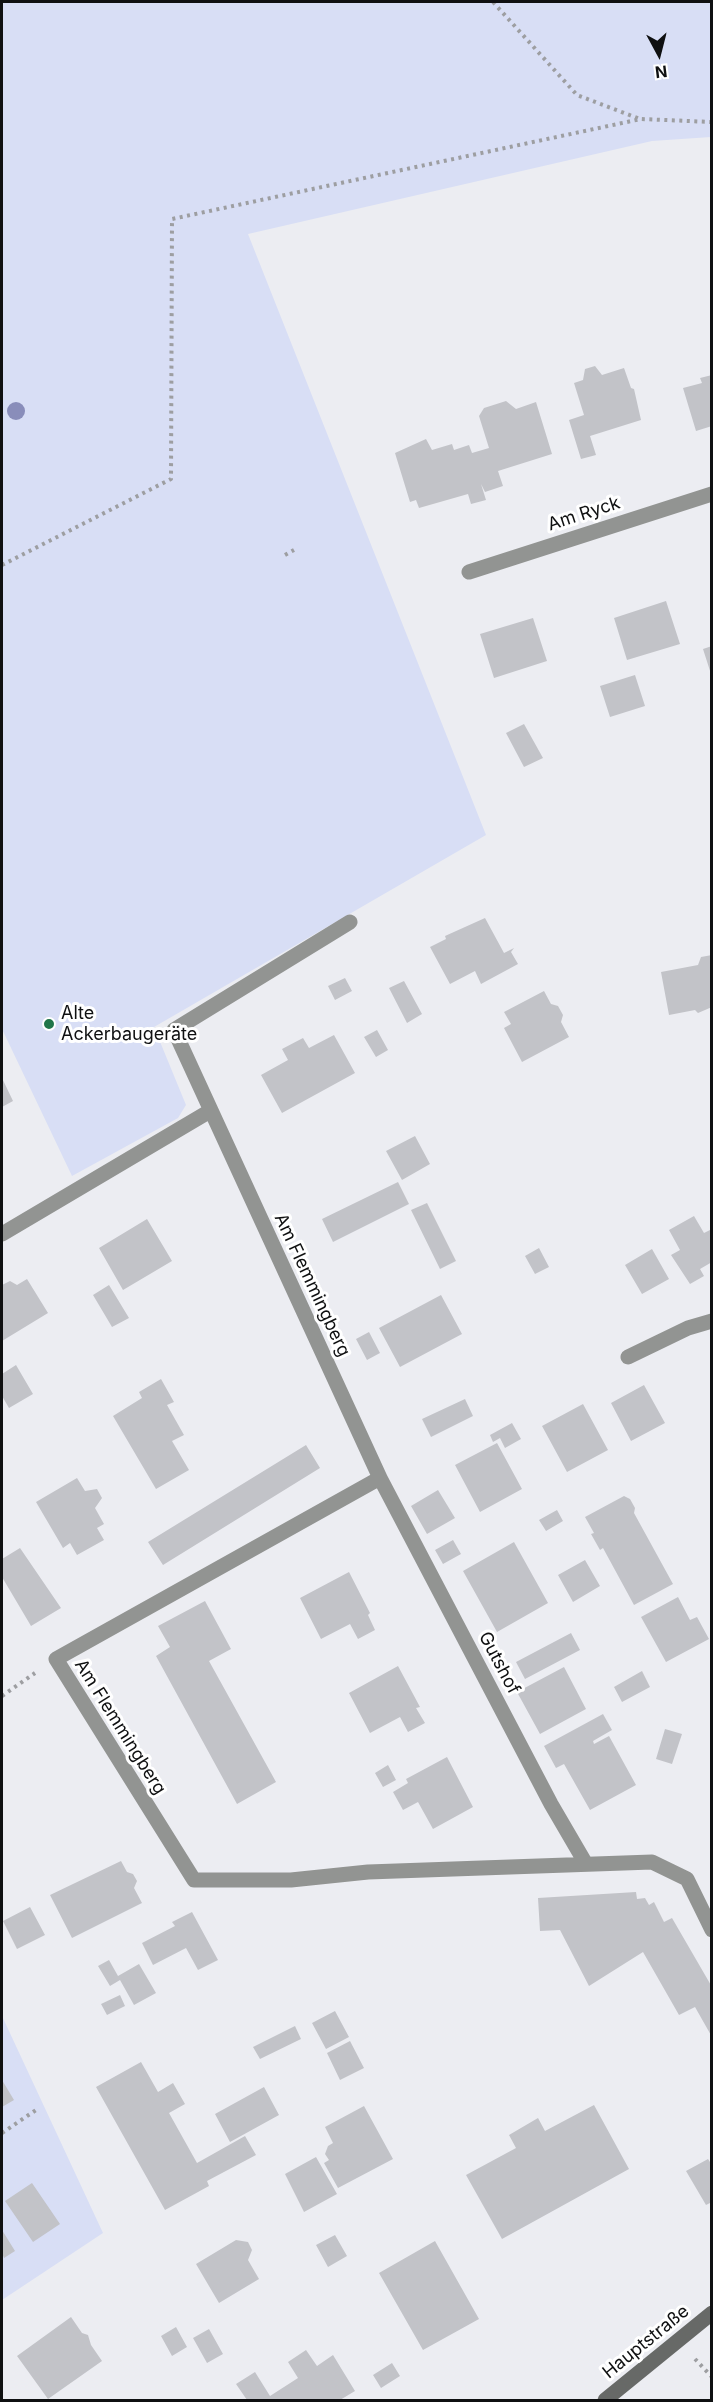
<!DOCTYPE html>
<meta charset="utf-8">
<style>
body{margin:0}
#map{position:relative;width:713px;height:2402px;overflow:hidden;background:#ecedf2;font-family:Inter,sans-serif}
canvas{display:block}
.frame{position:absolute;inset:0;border:3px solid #0f1011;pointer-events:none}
.north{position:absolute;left:629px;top:24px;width:60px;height:60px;-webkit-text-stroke:4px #fff;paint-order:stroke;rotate:173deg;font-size:16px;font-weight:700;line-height:24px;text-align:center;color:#0f1011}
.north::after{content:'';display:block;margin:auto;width:21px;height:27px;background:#0f1011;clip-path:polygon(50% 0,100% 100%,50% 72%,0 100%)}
</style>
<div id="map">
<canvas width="713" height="2402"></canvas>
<div class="frame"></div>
<div class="north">N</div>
</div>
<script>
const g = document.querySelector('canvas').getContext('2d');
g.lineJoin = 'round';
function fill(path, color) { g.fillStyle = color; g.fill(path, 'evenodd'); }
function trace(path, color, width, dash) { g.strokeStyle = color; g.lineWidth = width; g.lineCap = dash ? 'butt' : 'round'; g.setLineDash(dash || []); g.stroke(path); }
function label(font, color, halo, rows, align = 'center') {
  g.font = font + ' Inter,sans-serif'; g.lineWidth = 6; g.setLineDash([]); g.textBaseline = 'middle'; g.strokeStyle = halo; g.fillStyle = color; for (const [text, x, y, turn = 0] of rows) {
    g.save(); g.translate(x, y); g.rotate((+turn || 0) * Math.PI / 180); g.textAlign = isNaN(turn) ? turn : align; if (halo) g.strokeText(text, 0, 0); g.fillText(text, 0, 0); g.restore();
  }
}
fill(new Path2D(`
 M2,2h709v135l-59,4 -404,93 238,601 -332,192 32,78 -8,13 -106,58 -70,-147z
 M2,2016l101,217 -101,67z`), '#d8def5');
fill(new Path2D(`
 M595,366l7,9 22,-7 7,20 3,1 7,31 -51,16 6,19 -15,4 -12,-39 15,-5 -10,-32 9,-3 2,-11z
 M712,375v51l-16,5 -13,-43 19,-5 -2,-5z
 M506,401l10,8 20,-7 16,52 -54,17 5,15 -18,6 -4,-8 5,16 -15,4 -3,-10 -49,14 -3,-8 -6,2 -15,-49 31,-14 6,11 20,-6 2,6 15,-5 3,8 17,-5 -10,-32 5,-8z
 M666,601l14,43 -53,16 -13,-42z
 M533,618l14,43 -53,17 -14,-44z
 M712,646v28h-1l-8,-25z
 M635,675l10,31 -35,11 -10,-31z
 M524,724l19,34 -19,9 -18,-34z
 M485,918l19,35 10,-5 -3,4 7,12 -37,20 -6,-13 -25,13 -20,-37 16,-8 -1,-3z
 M712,955v52l-14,6 -3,-3 -26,5 -8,-43 37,-7 3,-8z
 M345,978l7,13 -17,9 -7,-14z
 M404,981l18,33 -15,9 -18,-35z
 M544,991l7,13 7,2 5,9 -2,7 8,15 -47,25 -18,-34 7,-4 -7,-12z
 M377,1030l11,20 -12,7 -12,-20z
 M334,1035l21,38 -73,40 -21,-38 27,-15 -6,-11 21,-11 6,10z
 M2,1078l11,23 -11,6z
 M415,1136l15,28 -28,16 -16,-29z
 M398,1182l11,22 -76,38 -11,-23z
 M427,1203l29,58 -16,8 -29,-59z
 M694,1216l10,17 8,-4v33l-12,7 4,7 -14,8 -19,-29 9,-5 -11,-20z
 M147,1219l25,42 -49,29 -24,-42z
 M539,1248l10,19 -14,7 -10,-18z
 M652,1249l17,30 -27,15 -17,-29z
 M27,1279l21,34 -46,28v-56l8,-4 7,4z
 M109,1285l20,33 -17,9 -19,-32z
 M441,1295l21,39 -62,33 -21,-39z
 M369,1332l11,21 -13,7 -11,-21z
 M16,1365l17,29 -24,14 -7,-12v-22z
 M161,1379l13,23 -7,3 17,30 -12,6 17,29 -33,19 -43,-73 29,-18 -3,-6z
 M644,1385l21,38 -34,18 -20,-38z
 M465,1399l8,17 -42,21 -9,-18z
 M583,1404l25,46 -41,22 -25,-46z
 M512,1423l9,16 -16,9 -5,-10 -7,4 -3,-7z
 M497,1443l25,46 -42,23 -25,-47z
 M306,1445l14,23 -157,97 -15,-23z
 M77,1478l8,13 12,-2 5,9 -7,10 9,16 -7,4 7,12 -27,15 -7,-12 -7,5 -27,-46z
 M438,1490l17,28 -28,16 -16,-28z
 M624,1496l6,3 5,9 -1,5 39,71 -39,21 -31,-57 -3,2 -9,-16 3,-1 -9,-16z
 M557,1510l6,11 -17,10 -7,-11z
 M453,1540l8,14 -18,10 -8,-14z
 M514,1542l34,61 -51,29 -34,-61z
 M20,1548l41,60 -30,18 -29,-49v-18z
 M585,1560l15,26 -27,16 -15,-27z
 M349,1572l21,41 -2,2 7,15 -17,9 -8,-15 -29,15 -21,-41z
 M678,1597l12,23 7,-3 12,22 -43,23 -25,-45z
 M205,1601l26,48 -22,12 67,121 -39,22 -81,-148 14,-9 -12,-21z
 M571,1633l9,17 -55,29 -9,-17z
 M398,1666l22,41 -4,1 9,15 -17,9 -8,-15 -30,16 -21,-40z
 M564,1667l22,42 -46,25 -23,-42z
 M642,1671l8,16 -28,15 -8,-15z
 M603,1714l9,16 -19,11 1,3 15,-8 27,49 -46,25 -26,-46 -8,4 -12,-22z
 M665,1729l17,5 -10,30 -16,-5z
 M447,1757l26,50 -40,22 -15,-27 -15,8 -10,-18 15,-9 -2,-4z
 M388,1765l8,15 -13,7 -8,-14z
 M121,1861l6,11 6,2 4,7 -3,7 8,15 -70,35 -22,-43z
 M636,1892l1,7 8,-1 4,7 5,-3 10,20 8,-4 40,69v50l-17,-30 -16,8 -36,-63 -54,34 -29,-56 -20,1 -2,-33z
 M30,1907l15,28 -28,14 -14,-28z
 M192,1912l26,48 -20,10 -12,-22 -33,17 -11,-22 33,-17 -3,-4z
 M109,1960l9,16 21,-12 17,29 -22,12 -14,-25 -10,6 -12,-20z
 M120,1995l5,11 -18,9 -6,-11z
 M335,2011l14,26 -23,12 -14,-26z
 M295,2026l6,13 -41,20 -7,-12z
 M350,2041l14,27 -24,12 -13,-27z
 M141,2062l17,30 15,-9 12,21 -16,9 28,50 48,-27 11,19 -49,26 2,5 -44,24 -69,-123z
 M2,2080l12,20 -12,7z
 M264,2087l15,28 -49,27 -15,-28z
 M594,2105l35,64 -127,70 -36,-64 50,-27 -7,-13 29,-17 7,13z
 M364,2106l29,53 -55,29 -14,-25 5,-3 -4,-6 3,-8 5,-3 -8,-16z
 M316,2157l21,37 -33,18 -19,-38z
 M708,2159l4,6v37l-6,3 -20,-34z
 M32,2183l28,41 -27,18 -28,-41z
 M2,2230l13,21 -11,7 -2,-5z
 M335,2235l12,21 -19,11 -12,-22z
 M236,2240l12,2 4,8 -4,10 11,19 -40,24 -23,-39z
 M435,2241l44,78 -56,31 -44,-77z
 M71,2317l11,16 6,2 3,10 11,16 -54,38 -31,-43z
 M176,2327l11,20 -15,9 -11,-20z
 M209,2329l14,25 -16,9 -14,-25z
 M306,2350l11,16 16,-11 22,36 -15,9h-93l-11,-16 19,-12 15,24 28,-18 -10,-16z
 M392,2363l8,13 -19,12 -8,-13z`), '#c2c3c8');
trace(new Path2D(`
 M493,2l84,93 63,24
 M285,555l9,-5
 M2,565l169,-86 1,-260 469,-100 71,3
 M2,1696l33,-23
 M2,2133l34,-23
 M695,2359l17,18`), '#9d9ea1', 4, [3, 4.5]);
trace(new Path2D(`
 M469,572l243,-78
 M350,922l-176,108 206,448 -324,181 138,221h97l77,-8 284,-10 35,17 25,51
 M2,1234l208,-123
 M628,1357l60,-29 24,-7
 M380,1478l171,326 35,60`), '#929492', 15);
trace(new Path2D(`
 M605,2400l107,-87`), '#676967', 15);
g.fillStyle = '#898dba';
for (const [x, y] of [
 [16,411]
]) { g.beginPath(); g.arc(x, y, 9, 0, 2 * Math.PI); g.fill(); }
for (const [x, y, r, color] of [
 [49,1024,6,"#217649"]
]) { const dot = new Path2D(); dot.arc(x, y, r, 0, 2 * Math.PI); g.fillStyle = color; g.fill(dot); trace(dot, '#fff', 2); }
label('18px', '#0f1011', '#fff', [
 ["Am Ryck",584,514,-18],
 ["Am Flemmingberg",312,1285,65],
 ["Gutshof",499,1663,62],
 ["Am Flemmingberg",120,1727,58],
 ["Hauptstraße",646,2342,-39]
]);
label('18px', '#0f1011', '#fff', [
 ["Alte",61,1014],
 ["Ackerbaugeräte",61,1035]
], 'left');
</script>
